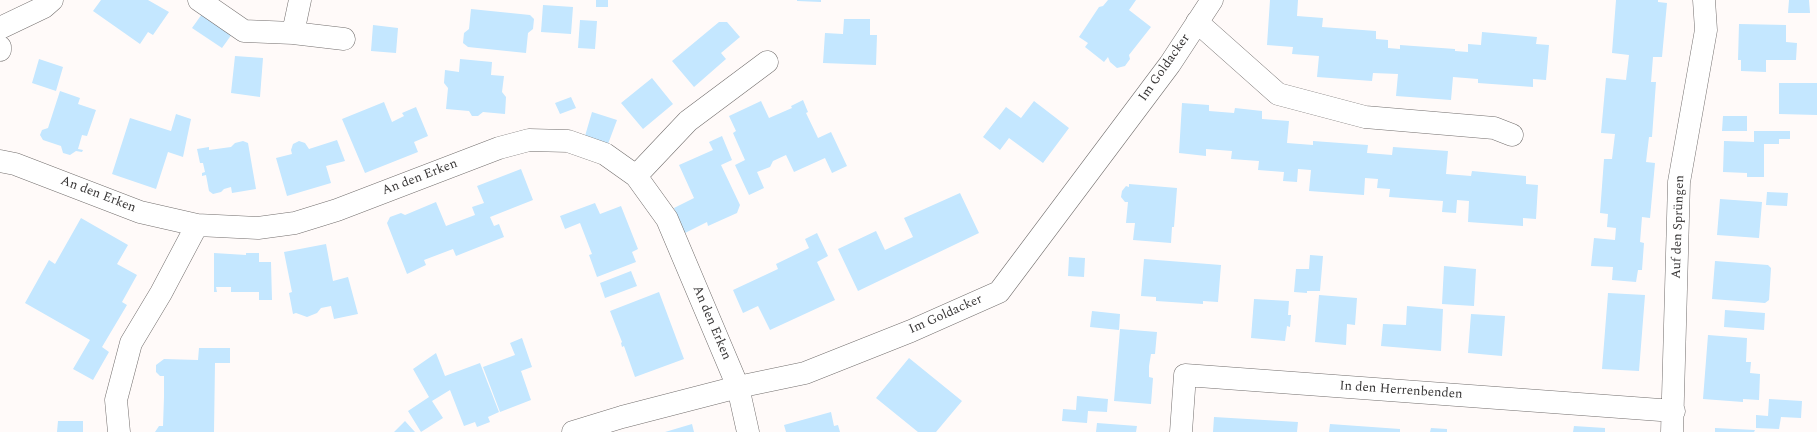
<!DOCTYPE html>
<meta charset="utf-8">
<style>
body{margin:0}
canvas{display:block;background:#fffaf9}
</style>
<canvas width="1817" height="432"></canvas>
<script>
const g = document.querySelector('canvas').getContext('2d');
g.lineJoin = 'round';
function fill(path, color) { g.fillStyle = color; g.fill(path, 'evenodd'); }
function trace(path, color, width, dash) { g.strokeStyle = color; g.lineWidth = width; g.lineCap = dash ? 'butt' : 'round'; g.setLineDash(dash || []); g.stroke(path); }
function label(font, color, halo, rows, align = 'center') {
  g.font = font + ' Spectral,serif'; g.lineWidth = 3; g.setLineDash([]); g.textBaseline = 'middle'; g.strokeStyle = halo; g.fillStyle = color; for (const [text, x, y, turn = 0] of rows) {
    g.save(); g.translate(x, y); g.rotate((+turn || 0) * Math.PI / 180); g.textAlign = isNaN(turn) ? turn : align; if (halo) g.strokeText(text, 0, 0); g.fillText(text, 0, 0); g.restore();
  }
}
fill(new Path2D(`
 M101,0h47l21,12 -16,23 -5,-3 -8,12 -47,-33z
 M596,0h12v7h-12z
 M797,0h24v2l-24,-1z
 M1108,0h28l-7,10 22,17 -22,28 1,4 -5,7 -8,2 -7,-6 -2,-5 -4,5 -19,-15 3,-4 -9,-6 20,-30 4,-1z
 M1270,0h28l-1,16 26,2 -1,9 54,4v8l12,1v8l12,1v-4l55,4v2l13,1v-8l13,1 1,-13 55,5 -1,7 13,1 -3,35 -13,-1v8l-55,-4v-4l-25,-2 -2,23 -55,-4 2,-22 -25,-1 -1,8 -55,-4 2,-21 -27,-2 1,-7 -26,-2z
 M1616,0h42v2l9,1 -5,54h-9l-2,25h5l-4,55h-3l-3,25 9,1 -5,55 -8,-1 -2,25 4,1 -2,27h-4l-2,12 -24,-2 1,-13 -22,-1 3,-28 21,2 1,-12 -9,-1 1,-13 -8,-1 4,-54h8l3,-25 -14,-1 5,-55 20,2 3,-25 -17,-2z
 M1789,0h20l1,13h-22z
 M543,5l30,2 -2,27 -30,-2z
 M471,9l59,6 4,4 -1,10 -5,4 -2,20 -58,-6 -5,-4 1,-10 5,-4z
 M202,14l30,20 -10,14 -30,-20z
 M844,19h26v16h7l-1,30 -53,-2 2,-30 18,1z
 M580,20l17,1 -2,28 -17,-1z
 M719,22h8l13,15 -19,16 5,6 -32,28 -22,-26z
 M1739,24l47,1v17l11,1 -1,17h-30v12l-25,-1v-11h-3z
 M373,25l25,3 -2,25 -25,-2z
 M235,56l28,2 -3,39 -29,-4z
 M39,59l24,8 -7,24 -24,-8z
 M460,59l32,3 -1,13 13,1 -2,16 4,5 -1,17 -22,-2 -5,4h-6l-3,-5 -23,-2 2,-21 -4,-5 1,-13 14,2z
 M652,78l21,26 -30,25 -22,-26z
 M1779,83h38v32l-38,-1z
 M60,91l20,7 -2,6 18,6 -9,26 -5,-1 -4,14 5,1 -1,2 -6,-1 -6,4 -7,-2 -2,-7 -18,-6 -3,-5 2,-5 6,-2z
 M571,97l5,11 -16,6 -5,-11z
 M803,100l5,12 -2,1 12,25 13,-6 16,34 -15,7 -7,-15 -31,14 -8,-17 -13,6 -3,6 -13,5 7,16 -15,7 -14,-30 10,-5 -12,-27 3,-2 -7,-15 32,-15 8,17 23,-10 -1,-2z
 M1034,101l35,27 -26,35 -34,-25 -9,12 -17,-13 23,-30 15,11z
 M384,102l8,20 12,-6 -2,-3 14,-6 12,29 -14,6 4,10 -53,21 -23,-54z
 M1182,103l27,2v6l25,2 1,-5 27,3v8l27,2 -2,22 26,2v-4l55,4 -1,8 25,2 1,-8 55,4 -2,23 25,2 1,-5 54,5v8l12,1 -2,34 -13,-1v8l-55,-4 1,-21 -12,-1 -1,13 -14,-1 1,-11 -54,-4 1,-8 -13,-1 1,-9 -13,-1 -1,17 -55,-4 2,-21 -13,-1 -1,13 -14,-1 1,-9 -26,-2 1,-9 -28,-2 1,-8 -26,-2v7l-27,-3z
 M592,112l25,8 -9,24 -23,-8z
 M176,114l15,5 -8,38 -15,-5 -12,37 -44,-15 18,-56 41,13z
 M1723,116h24v15h-25z
 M1754,131h36v8h-11v5h-15v33h-17v-4l-24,-1 1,-31 30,1z
 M722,136l10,24 -11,5 19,40 -3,8 -29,13 -1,-4 -22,11 -11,-25 20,-10 -15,-33 34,-15 -4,-8z
 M337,140l8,21 -19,5 5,17 -44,13 -11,-38 16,-4 -1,-4 2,-6 6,-3 6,2 4,6z
 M243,141l5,2 8,46 -24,4 -1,-6 -7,2 -3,3 -8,2 -4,-3 -3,-16 -4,1v-3l3,-1 -2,-9h-3l-3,-14 12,-2v3l22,-3 4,-4z
 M521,169l12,31 -43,17 4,9 5,-2 5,13 -48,19 -3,-7 -29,11 2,5 -19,9 -20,-51 3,-6 11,-4 4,2 31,-13 10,24 29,-11 -3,-8 12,-4 -7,-17z
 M1129,184l48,4 -3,39h-2l-1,16 -38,-3 2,-17h-9l2,-21h-3l-4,-5 1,-6 4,-5 3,1z
 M1767,192l21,1 -1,13 -21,-1z
 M960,193l19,40 -121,58 -20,-42 38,-18 9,19 28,-13 -9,-19z
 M1720,199l42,3 -3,36 -42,-3z
 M595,203l5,11 21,-8 17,43 -6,3 4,10 -39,15 -8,-22 3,-1 -12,-31 -15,6 -5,-13z
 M81,218l47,27 -11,19 20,11 -15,27 5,3 -25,42 7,5 -16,28 -20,-11 17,-29 -65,-37 24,-43 6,4z
 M817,233l11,23 -11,6 18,38 -65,30 -12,-24 -15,7 -10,-23 45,-21 -2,-5 33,-16 -4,-9z
 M326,244l7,37 15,-4 10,37 -24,5 -3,-13 -10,2 -4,5 -10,4 -11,-4 -3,1 -4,-21 3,-1 -8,-40z
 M214,253l32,2v-2h13v9h12l1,38h-13v-8h-28v-5h-15l1,5h-3z
 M1310,255l13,1 -3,35h-13v2l-13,-1 2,-23h13z
 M1069,257l16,1 -1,19 -16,-1z
 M1144,259l77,6 -3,37 -15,-1v3l-47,-3v-4l-15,-1z
 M1715,261l53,4 3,3 -2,32 -4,3 -53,-4z
 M1444,266l32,3 -2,37 -32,-2z
 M631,271l6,15 -32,12 -5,-15z
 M659,292l25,67 -49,18 -11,-31 -2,1 -1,-4 1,-1 -12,-31z
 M1608,293l37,2 -6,76 -37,-2z
 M1319,295l38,3 -2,27 -8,-1 -1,21 -31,-3z
 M1254,299l35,2 -1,14h3l-1,12 -3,-1 -2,15 -34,-3z
 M1407,306l36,3 -2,42 -60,-5 2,-22 23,1z
 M1725,310l40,3 -1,17 -40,-3z
 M1092,311l28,3 -1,16 -29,-3z
 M1471,314l34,2 -3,40 -34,-3z
 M1120,329l37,3 -2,22h-4l-2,12v11l4,1 -2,26 -37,-3z
 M1708,335l39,3 -1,24h5l-1,11 10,1 -1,26 -16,-1v3l-40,-3z
 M522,338l10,29 -11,4 10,29 -31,12 -17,-45 32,-12 -5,-12z
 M199,348h31v15h-15l-1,69h-59l4,-6h4l1,-29v-21h-4l-4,-4v-7l8,-6 34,1z
 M436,353l9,23 35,-13 19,49 -11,5 2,5 -13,5 -2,-5 -11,4 -14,-36 -18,11 11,17 -22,14 -13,-21 21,-14 -16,-28z
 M909,358l53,43 -26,31h-18l-42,-34z
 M1077,396l31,3 -1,13 -19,-1 -1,12 -25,-2 1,-12 13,1z
 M1769,399l33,2 -1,17 -20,-1 -2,12 -23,-1v-13l12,1z
 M831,412l3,14 4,-1 2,7h-54l-2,-7z
 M1214,417l84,5 -1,10h-84z
 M58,421h25v11h-26z
 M405,421l10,11h-21z
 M1097,423l40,3 -1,6h-40z
 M692,424l2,8h-29z
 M1330,424l70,5v3h-71z
 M1574,426l31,2v4h-32z
 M1431,428l16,1v3h-17z
 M1715,428l40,2 -1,2h-39z`), '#c4e7ff');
const minor = new Path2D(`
 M199,0l45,31 49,2 7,-33
 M1197,22l81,72 87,23 129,11 18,7
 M0,28l44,-21 8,-7
 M293,33l51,6
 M0,47v3
 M0,161l15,3 125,48 57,13 -36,68 -30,50 -15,57 3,32
 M636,176l52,-55 79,-59
 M197,225l61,3 37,-5 42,-13 162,-62 30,-8 39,1 37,13 31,22 31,43 71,168 10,45
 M573,432l49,-15 116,-30 67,-14 106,-42 88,-39 171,-228 42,-64
 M1181,432l4,-57 489,36
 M1672,432l7,-250 27,-152 -2,-30`);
trace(minor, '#736f6e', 23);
trace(minor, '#fff', 22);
label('13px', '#393737', '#fff', [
 ["Im Goldacker",1165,68,-55],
 ["An den Erken",420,178,-21],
 ["An den Erken",98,195,21],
 ["Auf den Sprüngen",1679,227,-88],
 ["Im Goldacker",946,315,-24],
 ["An den Erken",711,323,67],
 ["In den Herrenbenden",1401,391,4]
]);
</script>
